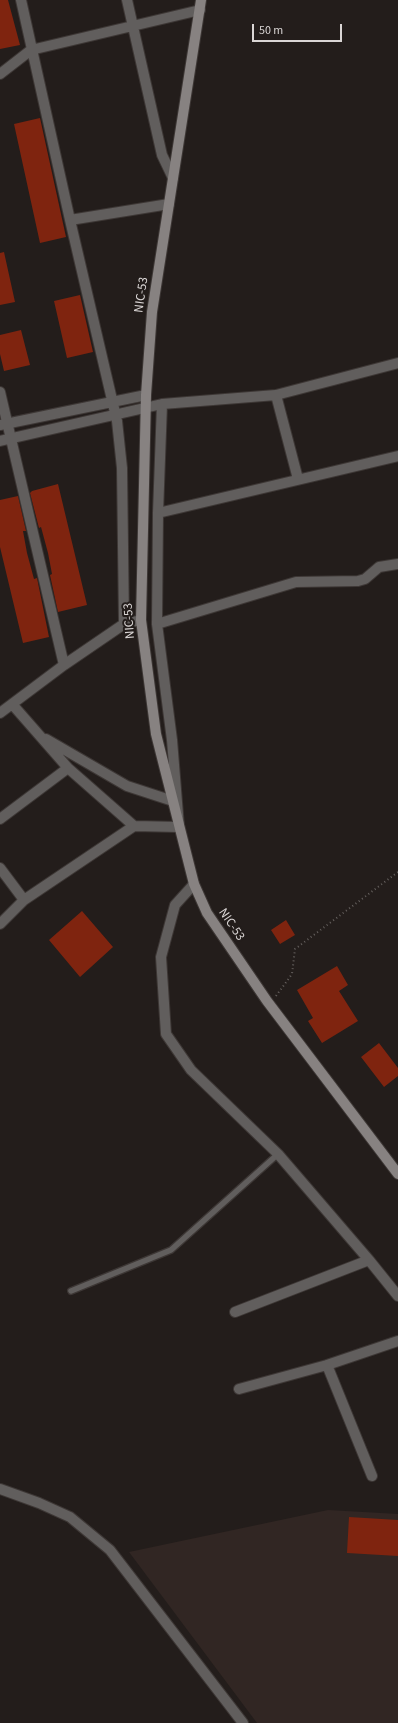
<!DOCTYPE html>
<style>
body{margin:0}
#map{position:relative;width:398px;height:1723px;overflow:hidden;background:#231d1b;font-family:"Source Sans 3",sans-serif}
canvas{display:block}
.scale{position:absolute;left:252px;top:24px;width:90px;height:18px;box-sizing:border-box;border:2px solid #dad6d5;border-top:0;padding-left:5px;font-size:12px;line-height:14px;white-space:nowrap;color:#dad6d5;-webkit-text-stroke:3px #231d1b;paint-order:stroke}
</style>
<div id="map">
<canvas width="398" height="1723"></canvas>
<div class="scale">50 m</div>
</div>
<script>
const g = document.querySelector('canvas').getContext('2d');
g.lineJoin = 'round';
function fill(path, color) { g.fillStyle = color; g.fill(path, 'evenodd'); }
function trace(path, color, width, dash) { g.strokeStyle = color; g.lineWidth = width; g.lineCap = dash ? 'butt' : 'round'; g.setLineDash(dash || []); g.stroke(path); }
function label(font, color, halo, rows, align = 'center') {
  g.font = font + ' "Source Sans 3",sans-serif'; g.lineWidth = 4; g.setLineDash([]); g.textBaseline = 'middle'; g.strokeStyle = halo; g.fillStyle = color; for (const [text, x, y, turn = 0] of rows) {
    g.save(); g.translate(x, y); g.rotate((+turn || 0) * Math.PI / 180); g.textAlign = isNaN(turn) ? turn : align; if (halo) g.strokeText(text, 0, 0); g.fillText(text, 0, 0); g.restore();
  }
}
fill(new Path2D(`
 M328,1510l70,4v209h-141l-128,-171z`), '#312623');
fill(new Path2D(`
 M0,0h8l12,45 -20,4z
 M40,118l26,119 -26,6 -26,-119z
 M4,252l11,50 -15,3v-52z
 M80,295l13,57 -26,6 -13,-57z
 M21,330l9,35 -26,6 -4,-17v-19z
 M58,484l29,121 -29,7 -8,-37 2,-1 -4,-21 -7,-26 -2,1 -9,-35 2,-2z
 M18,496l8,35h-3l4,22 7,26 3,-1 12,59 -26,6 -23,-96v-47z
 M82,911l31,36 -33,30 -31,-37z
 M286,920l9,15 -15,9 -9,-14z
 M337,966l11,19 -9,6 19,30 -36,22 -14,-22 5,-3 -16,-28z
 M379,1043l19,25v8l-14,11 -23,-30z
 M349,1517l49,3v36l-51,-3z`), '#7f240f');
const service = new Path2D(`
 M71,1291l100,-41 107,-96`);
const minor = new Path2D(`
 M21,0l49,220 47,201 5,47 2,156
 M127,0l35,155 11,23
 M0,74l31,-24 169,-40
 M70,220l99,-16
 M0,392l64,273
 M276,395l22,84
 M162,404l114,-9 122,-32
 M0,425l146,-30
 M0,441l162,-37 -4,109 -1,111 15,116 7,87 -45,-1 -66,-58 -56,-64
 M158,513l240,-57
 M157,624l139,-42 62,-1 7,-2 14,-12 19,-3
 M0,713l64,-48 60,-41 17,-4
 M46,739l81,47 46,15
 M0,819l68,-51
 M0,868l24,32
 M194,884l-19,21 -14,52 5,77 25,36 87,84 91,106 29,36
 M0,924l24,-24 110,-74
 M235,1312l134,-52
 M327,1365l45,111
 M239,1389l88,-24 71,-24
 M0,1489l39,14 31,14 40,33 133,173`);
const secondary = new Path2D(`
 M201,0l-49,312 -6,83 -5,225 15,114 38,150 13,29 60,88 131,173`);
trace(service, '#3d3735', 8);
trace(minor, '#3d3735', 12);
trace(secondary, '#3d3735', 12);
trace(new Path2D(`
 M276,996l16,-22 3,-25 103,-77`), '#65605e', 2, [1, 3]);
trace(service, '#615e5d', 5.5);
trace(minor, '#615e5d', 10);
trace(secondary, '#878281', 10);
label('13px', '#dad6d5', '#231d1b', [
 ["NIC-53",142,295,-82],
 ["NIC-53",130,621,-94],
 ["NIC-53",231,925,56]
]);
</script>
